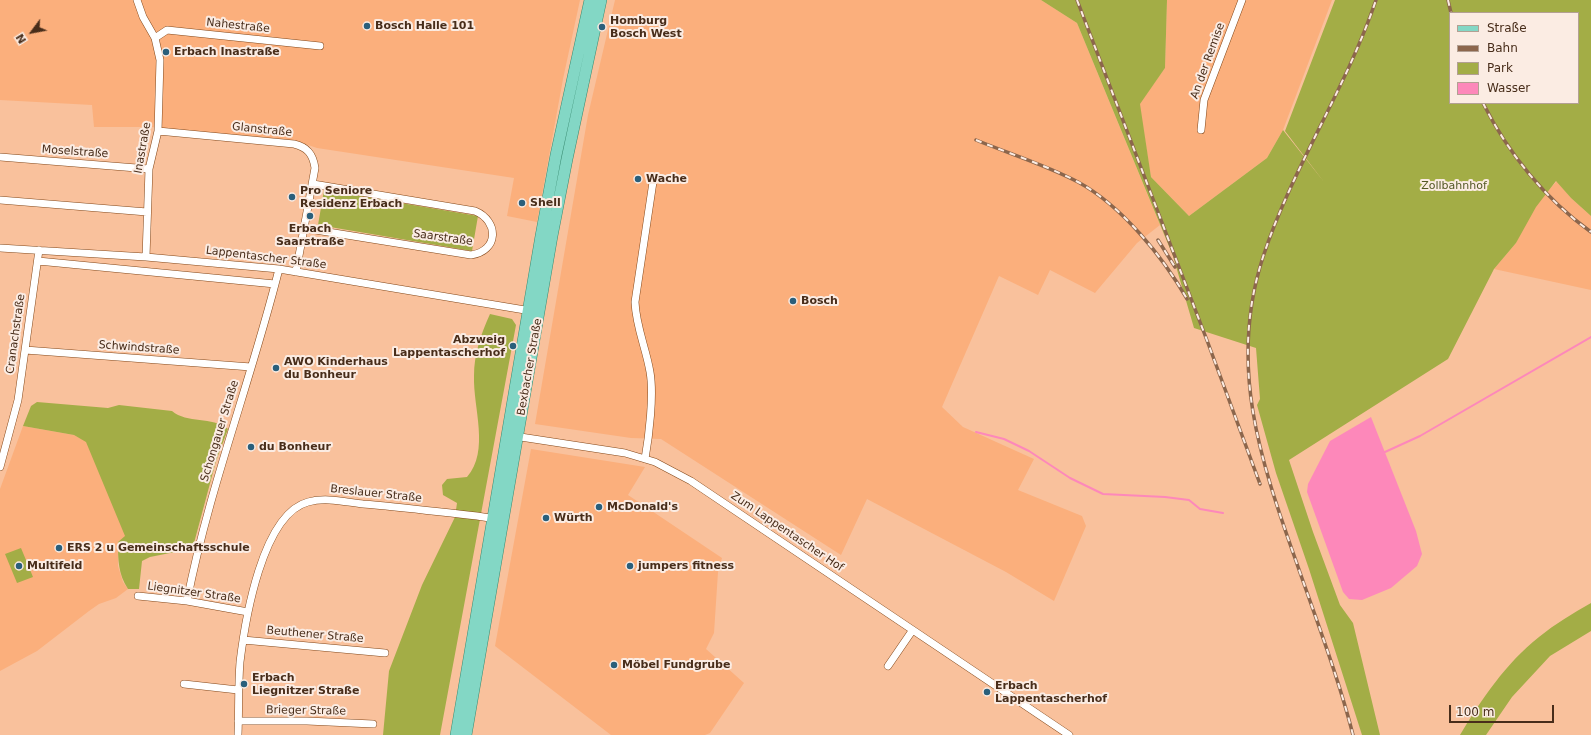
<!DOCTYPE html>
<meta charset="utf-8">
<style>
body{margin:0}
#map{position:relative;width:1591px;height:735px;overflow:hidden;background:#f9c19c;font-family:"DejaVu Sans",sans-serif}
canvas{display:block}
.legend{position:absolute;left:1449px;top:12px;width:130px;height:92px;box-sizing:border-box;background:#fbece3;border:1px solid #b3a093;margin:0;padding:5px 7px;list-style:none;font-size:12px;color:#482d1a}
.legend li{display:flex;align-items:center;gap:8px;height:20px}
.legend b{width:20px;border:1px solid #b3a093}
.north{position:absolute;left:12px;top:12px;width:40px;height:40px;-webkit-text-stroke:3px #fbece3;paint-order:stroke;rotate:238deg;font-size:11px;font-weight:700;line-height:16px;text-align:center;color:#482d1a}
.north::after{content:'';display:block;margin:auto;width:14px;height:18px;background:#482d1a;clip-path:polygon(50% 0,100% 100%,50% 72%,0 100%)}
.scale{position:absolute;left:1449px;top:705px;width:105px;height:18px;box-sizing:border-box;border:2px solid #482d1a;border-top:0;padding-left:5px;font-size:12px;line-height:14px;white-space:nowrap;color:#482d1a;-webkit-text-stroke:3px #fbece3;paint-order:stroke}
</style>
<div id="map">
<canvas width="1591" height="735"></canvas>
<ul class="legend">
<li><b style="height:5px;background:#83d7c5"></b>Straße</li>
<li><b style="height:5px;background:#8c664c"></b>Bahn</li>
<li><b style="height:11px;background:#a3ad46"></b>Park</li>
<li><b style="height:11px;background:#fd88ba"></b>Wasser</li>
</ul>
<div class="north">N</div>
<div class="scale">100 m</div>
</div>
<script>
const ctx = document.querySelector('canvas').getContext('2d');
ctx.lineJoin = 'round';
function fillPath(path, color) { ctx.fillStyle = color; ctx.fill(path, 'evenodd'); }
function trace(path, color, width, dash) { ctx.strokeStyle = color; ctx.lineWidth = width; ctx.lineCap = dash ? 'butt' : 'round'; ctx.setLineDash(dash || []); ctx.stroke(path); }
function drawText(font, color, halo, rows, align = 'center') {
  ctx.font = font + ' "DejaVu Sans",sans-serif'; ctx.lineWidth = 4; ctx.setLineDash([]); ctx.textBaseline = 'middle'; ctx.strokeStyle = halo; ctx.fillStyle = color; for (const [text, x, y, turn = 0] of rows) {
    ctx.save(); ctx.translate(x, y); ctx.rotate((+turn || 0) * Math.PI / 180); ctx.textAlign = isNaN(turn) ? turn : align; if (halo) ctx.strokeText(text, 0, 0); ctx.fillText(text, 0, 0); ctx.restore();
  }
}
fillPath(new Path2D(`
 M0,0H580L563,79L537,222L507,216L514,178L317,148L302,143L277,139L151,127H94L92,105L0,100Z
 M615,0H1041L1077,23L1160,225L1137,243L1095,293L1050,270L1038,295L999,276L942,407L963,427L1034,459L1018,490L1082,516L1086,526L1054,601L1006,572L867,499L841,555L661,439L631,438L535,424L588,115Z
 M1167,0H1332L1283,130L1267,158L1189,216L1151,177L1139,104L1165,68Z
 M1557,181L1571,198L1591,216V290L1494,269L1516,243L1532,208Z
 M23,426L74,435L86,441L181,513L118,542V566L123,582L128,589L116,598L99,604L89,611L37,651L0,671V489Z
 M531,449L645,467L628,495L722,558L718,572L714,633L706,649L744,683L710,733L705,735H611L495,646Z`), '#fbaf7c');
fillPath(new Path2D(`
 M1041,0H1167L1165,68L1140,104L1151,177L1189,216L1267,158L1283,130L1324,182L1285,131L1335,0H1591V216L1571,198L1556,181L1536,207L1516,243L1494,269L1448,359L1289,460L1313,532L1340,605L1353,623L1380,735H1362L1309,569L1276,473L1257,405L1260,399L1256,348L1194,328L1173,256L1077,23ZM1450,13H1578V103H1450Z
 M324,190L478,216L472,251L318,225Z
 M490,314L512,319L516,325L440,735H383L389,671L422,585L455,517L457,503L443,495L442,485L447,479L467,477C490,451 473,408 474,376C474,354 481,334 490,314Z
 M37,402L108,408L119,405L172,411C187,424 212,416 228,429L216,461L194,543L190,549L150,557L142,561L139,589H128C118,574 118,559 118,542L125,536L86,442L74,435L23,426L31,406Z
 M21,548L33,577L17,583L5,554Z
 M1591,603V631L1550,656L1512,697L1486,735H1460C1481,700 1506,663 1539,637C1555,624 1573,613 1591,603Z`), '#a3ad46');
fillPath(new Path2D(`
 M1371,417L1416,531L1422,554L1417,566L1391,588L1362,600L1349,599L1343,592L1307,492L1308,484L1330,441Z`), '#fd88ba');
trace(new Path2D(`
 M976,432L1004,439L1029,451L1070,478L1103,494L1165,497L1189,500L1200,509L1223,513
 M1385,452L1420,436L1591,337`), '#fd88ba', 2);
const minor = new Path2D(`
 M137,0L143,17L155,38L160,60L158,131L149,169L146,257
 M155,38L167,30L320,46
 M1201,130L1204,100L1242,0
 M158,131L294,144C307,147 313,154 315,168L296,272
 M0,157L149,169
 M0,200L147,212
 M303,228L471,255C499,251 499,221 475,211L313,184
 M0,248L146,257L279,269L531,311
 M38,261L275,284
 M25,350L251,367
 M514,436L625,453L655,462L691,481L1069,735
 M645,459C649,436 654,395 650,372C646,348 636,327 635,302L653,182
 M0,467L18,400L39,250
 M138,596L187,601L248,612
 M187,601C209,488 251,381 279,269
 M243,640L385,653
 M888,666L912,631
 M184,684L238,690
 M238,721H307L373,724
 M238,735C239,711 238,687 240,662C245,621 262,514 308,502C326,497 345,502 363,504C401,507 439,512 477,516L496,519`);
const primary = new Path2D(`
 M456,735L541,236L556,155L590,0
 M466,735L552,236L567,159L601,0`);
trace(minor, '#844718', 8);
trace(primary, '#388a70', 12);
trace(minor, '#fff', 7);
trace(primary, '#83d7c5', 11);
const rail = new Path2D(`
 M1077,0L1208,343L1260,484
 M1448,0L1451,13
 M1483,103C1508,153 1545,199 1591,232
 M976,140C1010,154 1046,165 1078,182C1122,206 1163,257 1187,299
 M1158,240L1175,267
 M1353,735C1338,676 1316,619 1296,561C1260,459 1228,365 1263,257C1292,168 1346,89 1376,0`);
trace(rail, '#8c664c', 3.5);
trace(rail, '#fbece3', 2, [6]);
for (const [x, y, r, color] of [
 [367,26,4,"#2a5f7b"],
 [602,27,4,"#2a5f7b"],
 [166,52,4,"#2a5f7b"],
 [638,179,4,"#2a5f7b"],
 [292,197,4,"#2a5f7b"],
 [522,203,4,"#2a5f7b"],
 [310,216,4,"#2a5f7b"],
 [793,301,4,"#2a5f7b"],
 [513,346,4,"#2a5f7b"],
 [276,368,4,"#2a5f7b"],
 [251,447,4,"#2a5f7b"],
 [599,507,4,"#2a5f7b"],
 [546,518,4,"#2a5f7b"],
 [59,548,4,"#2a5f7b"],
 [19,566,4,"#2a5f7b"],
 [630,566,4,"#2a5f7b"],
 [614,665,4,"#2a5f7b"],
 [244,684,4,"#2a5f7b"],
 [987,692,4,"#2a5f7b"]
]) { const dot = new Path2D(); dot.arc(x, y, r, 0, 2 * Math.PI); ctx.fillStyle = color; ctx.fill(dot); trace(dot, '#fbece3', 1.5); }
drawText('bold 11px', '#482d1a', '#fbece3', [
 ["Homburg",610,21],
 ["Bosch West",610,34],
 ["Bosch Halle 101",375,26],
 ["Erbach Inastraße",174,52],
 ["Wache",646,179],
 ["Pro Seniore",300,191],
 ["Residenz Erbach",300,204],
 ["Shell",530,203],
 ["Erbach",310,229,"center"],
 ["Saarstraße",310,242,"center"],
 ["Bosch",801,301],
 ["Abzweig",505,340,"right"],
 ["Lappentascherhof",505,353,"right"],
 ["AWO Kinderhaus",284,362],
 ["du Bonheur",284,375],
 ["du Bonheur",259,447],
 ["McDonald's",607,507],
 ["Würth",554,518],
 ["ERS 2 u Gemeinschaftsschule",67,548],
 ["Multifeld",27,566],
 ["jumpers fitness",638,566],
 ["Möbel Fundgrube",622,665],
 ["Erbach",252,678],
 ["Liegnitzer Straße",252,691],
 ["Erbach",995,686],
 ["Lappentascherhof",995,699]
], 'left');
drawText('11px', '#482d1a', '#fbece3', [
 ["Nahestraße",238,26,6],
 ["An der Remise",1208,61,-70],
 ["Glanstraße",262,130,6],
 ["Inastraße",143,148,-80],
 ["Moselstraße",75,152,4],
 ["Saarstraße",443,238,8],
 ["Lappentascher Straße",266,258,7],
 ["Cranachstraße",16,334,-82],
 ["Schwindstraße",139,348,4],
 ["Bexbacher Straße",530,367,-80],
 ["Schongauer Straße",220,431,-73],
 ["Breslauer Straße",376,494,6],
 ["Zum Lappentascher Hof",787,532,34],
 ["Liegnitzer Straße",194,593,8],
 ["Beuthener Straße",315,635,5],
 ["Brieger Straße",306,711,1]
]);
drawText('11px', '#535825', '#fbece3', [
 ["Zollbahnhof",1454,186]
]);
</script>
